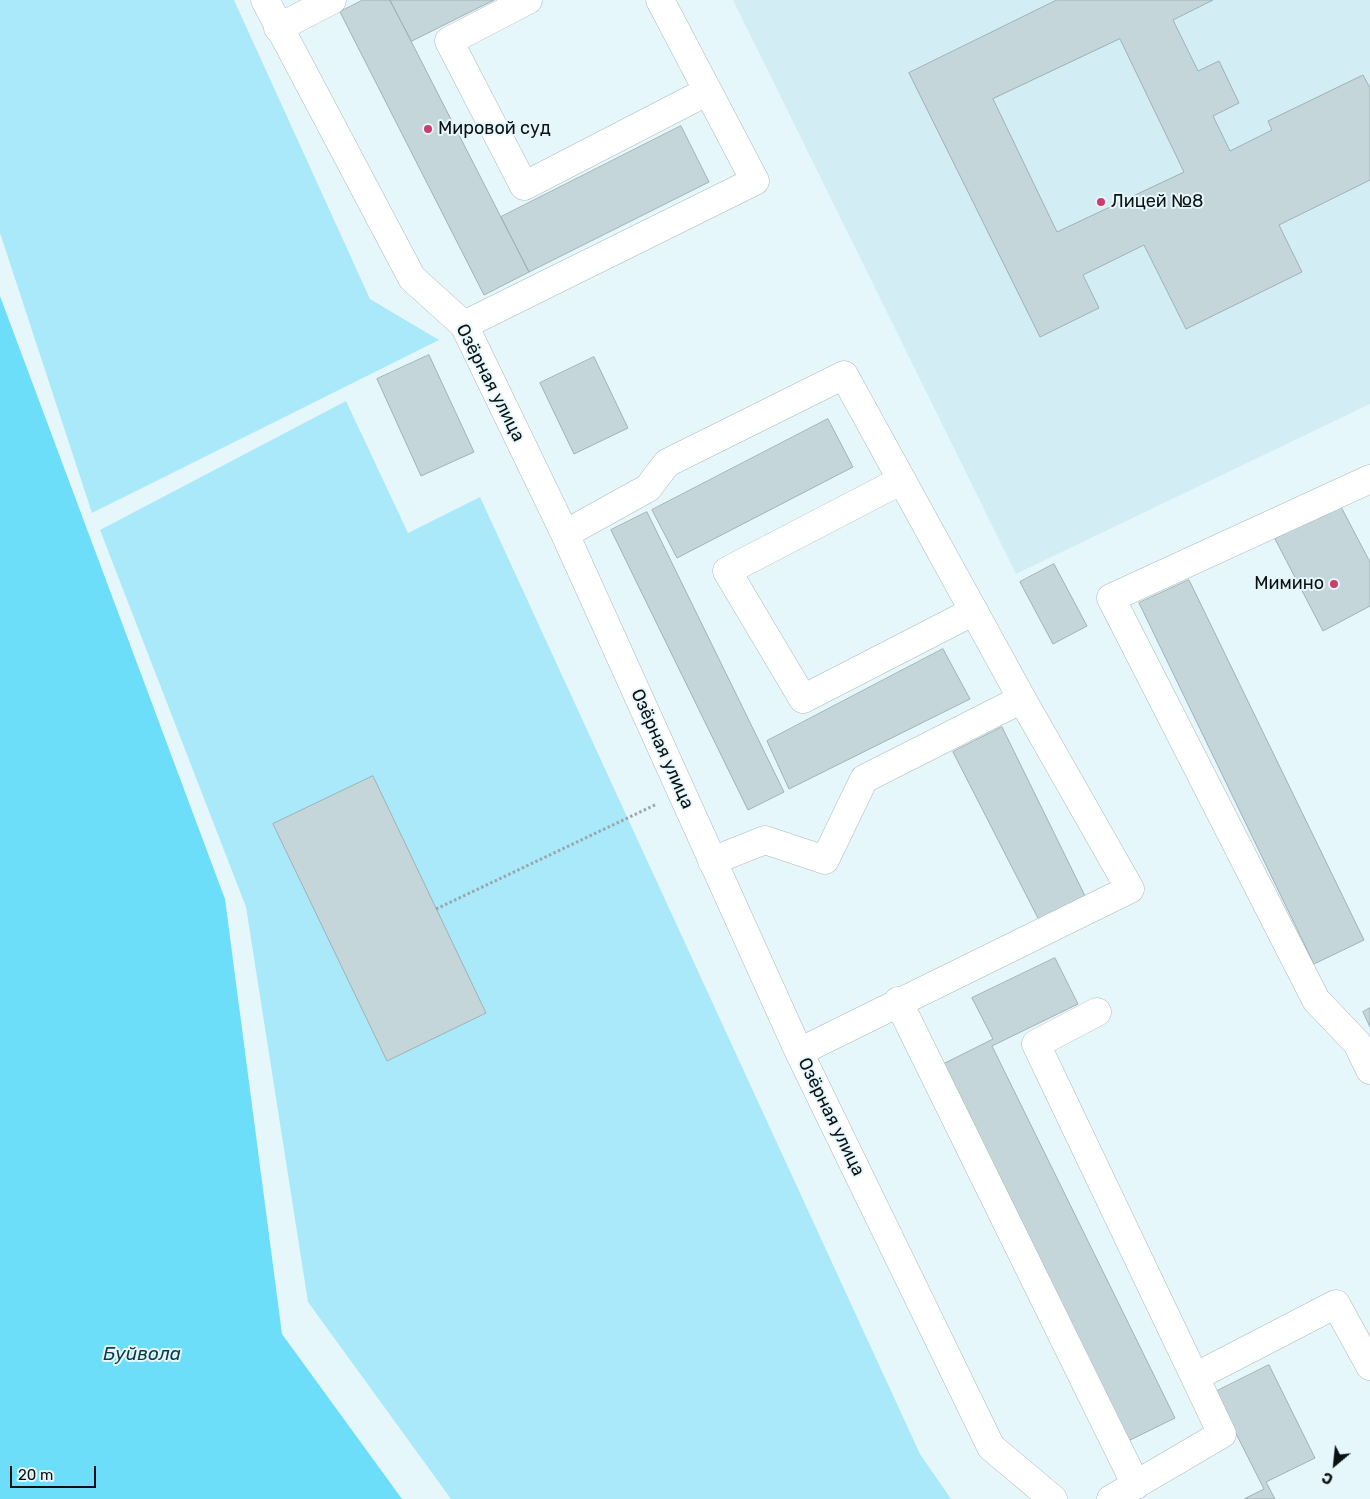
<!DOCTYPE html>
<meta charset="utf-8">
<style>
body{margin:0}
#map{position:relative;width:1370px;height:1499px;overflow:hidden;background:#e6f7fc;font-family:Rubik,sans-serif}
canvas{display:block}
.north{position:absolute;left:1310px;top:1439px;width:50px;height:50px;-webkit-text-stroke:4px #e6f7fc;paint-order:stroke;rotate:208deg;font-size:14px;font-weight:700;line-height:20px;text-align:center;color:#0c1213}
.north::after{content:'';display:block;margin:auto;width:18px;height:22px;background:#0c1213;clip-path:polygon(50% 0,100% 100%,50% 72%,0 100%)}
.scale{position:absolute;left:10px;top:1466px;width:86px;height:22px;box-sizing:border-box;border:2px solid #0c1213;border-top:0;padding-left:6px;font-size:15px;line-height:18px;white-space:nowrap;color:#0c1213;-webkit-text-stroke:4px #e6f7fc;paint-order:stroke}
</style>
<div id="map">
<canvas width="1370" height="1499"></canvas>
<div class="north">С</div>
<div class="scale">20 m</div>
</div>
<script>
const ctx = document.querySelector('canvas').getContext('2d');
ctx.lineJoin = 'round';
function fillPath(path, color) { ctx.fillStyle = color; ctx.fill(path, 'evenodd'); }
function trace(path, color, width, dash) { ctx.strokeStyle = color; ctx.lineWidth = width; ctx.lineCap = dash ? 'butt' : 'round'; ctx.setLineDash(dash || []); ctx.stroke(path); }
function drawText(font, color, halo, rows, align = 'center') {
  ctx.font = font + ' Rubik,sans-serif'; ctx.lineWidth = 4; ctx.setLineDash([]); ctx.textBaseline = 'middle'; ctx.strokeStyle = halo; ctx.fillStyle = color; for (const [text, x, y, turn = 0] of rows) {
    ctx.save(); ctx.translate(x, y); ctx.rotate((+turn || 0) * Math.PI / 180); ctx.textAlign = isNaN(turn) ? turn : align; if (halo) ctx.strokeText(text, 0, 0); ctx.fillText(text, 0, 0); ctx.restore();
  }
}
fillPath(new Path2D(`
 M733,0H1370V404L1016,574Z`), '#d3edf4');
fillPath(new Path2D(`
 M0,0H234L370,299L439,340L92,513L0,233Z
 M346,401L408,533L480,497L920,1454L951,1499H451L308,1302L246,907L100,530Z`), '#a9e9fa');
fillPath(new Path2D(`
 M0,296L225,899L282,1334L402,1499H0Z`), '#6cdefa');
const building = new Path2D(`
 M363,0H390L529,272L484,295L340,12Z
 M390,0H494L412,41Z
 M1057,0H1213L1173,20L1198,71L1219,61L1239,103L1213,116L1230,151L1272,130L1268,121L1363,75L1370,88V180L1279,225L1302,272L1186,329L1144,245L1083,275L1099,308L1040,337L909,73ZM1120,39L1184,172L1057,232L993,99Z
 M681,126L709,182L529,272L501,217Z
 M429,355L474,452L421,476L377,379Z
 M594,357L628,428L574,454L540,383Z
 M828,419L853,467L677,558L652,510Z
 M1340,505L1370,562V606L1323,631L1275,539Z
 M647,512L784,792L748,810L611,530Z
 M1054,564L1087,626L1053,644L1020,582Z
 M1189,580L1364,940L1314,964L1139,603Z
 M943,649L970,699L789,789L767,741Z
 M1002,727L1086,898L1040,922L953,752Z
 M373,776L486,1013L387,1061L273,824Z
 M1055,958L1078,1004L992,1046L1175,1418L1120,1445L935,1068L993,1039L972,998Z
 M1370,1008V1027L1363,1012Z
 M1269,1365L1315,1458L1266,1482L1275,1499H1244L1264,1489L1215,1392Z`);
fillPath(building, '#c5d6db');
trace(building, '#a1b1b5', 1);
const minor = new Path2D(`
 M265,0L412,278L464,325L565,534L799,1052L991,1447L1053,1499
 M528,0L449,41L524,186L708,91
 M278,28L332,0
 M464,325L755,181L660,0
 M1370,479L1111,598L1316,1000L1357,1043L1370,1070
 M902,480L727,571L803,699L974,611
 M565,534L648,488L667,463L844,375L1022,699L864,779L825,860L765,840L712,861
 M898,1001L1136,1485
 M1097,1012L1036,1044L1222,1434L1111,1499
 M799,1052L1130,889L1022,699
 M1195,1377L1336,1304L1370,1366`);
trace(minor, '#a9babe', 29);
trace(new Path2D(`
 M436,909L657,804`), '#99a6aa', 3, [2.5, 2.5]);
trace(minor, '#fff', 28);
for (const [x, y, r, color] of [
 [428,129,5,"#cb3e69"],
 [1101,202,5,"#cb3e69"],
 [1334,584,5,"#cb3e69"]
]) { const dot = new Path2D(); dot.arc(x, y, r, 0, 2 * Math.PI); ctx.fillStyle = color; ctx.fill(dot); trace(dot, '#e6f7fc', 2); }
drawText('18px', '#0c1213', '#e6f7fc', [
 ["Мировой суд",438,129],
 ["Лицей №8",1111,202],
 ["Мимино",1324,584,"right"]
], 'left');
drawText('18px', '#0c1213', '#e6f7fc', [
 ["Озёрная улица",490,383,63],
 ["Озёрная улица",662,749,66],
 ["Озёрная улица",831,1117,64]
]);
drawText('italic 19px', '#073d49', '#e6f7fc', [
 ["Буйвола",142,1355]
]);
</script>
